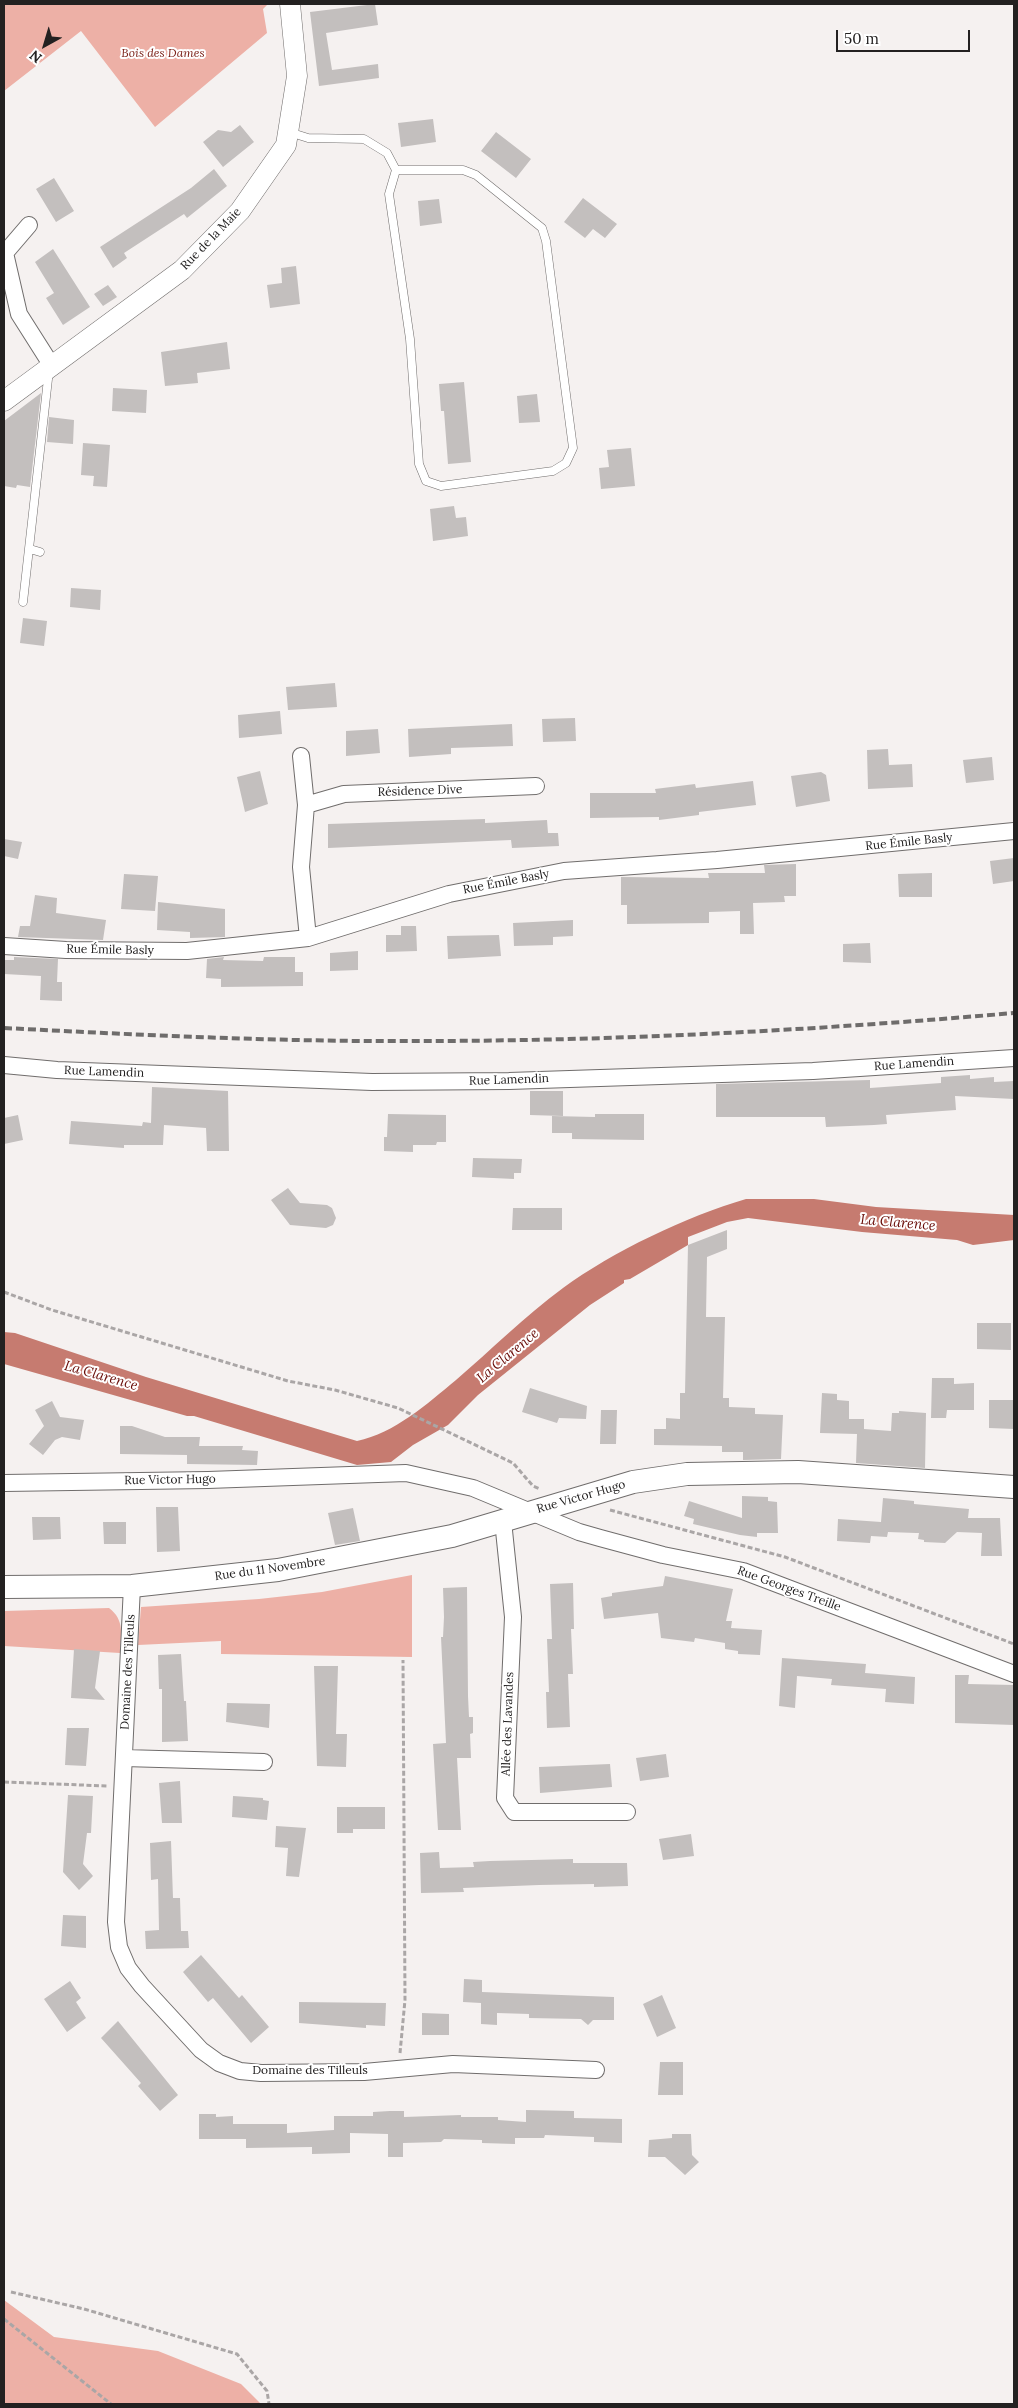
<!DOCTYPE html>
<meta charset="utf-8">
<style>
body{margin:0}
#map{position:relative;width:1018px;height:2408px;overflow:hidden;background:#f5f1f0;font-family:Lora,serif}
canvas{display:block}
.frame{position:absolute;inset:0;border:5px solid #232121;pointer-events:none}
.north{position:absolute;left:20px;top:20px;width:50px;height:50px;-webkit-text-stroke:4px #fff;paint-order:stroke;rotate:219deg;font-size:14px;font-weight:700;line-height:20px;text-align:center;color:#232121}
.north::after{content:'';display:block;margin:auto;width:18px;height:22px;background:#232121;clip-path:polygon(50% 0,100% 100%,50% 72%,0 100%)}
.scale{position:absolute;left:836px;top:30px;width:134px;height:22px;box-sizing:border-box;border:2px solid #232121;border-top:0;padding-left:6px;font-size:15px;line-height:18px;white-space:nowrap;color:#232121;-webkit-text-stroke:4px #fff;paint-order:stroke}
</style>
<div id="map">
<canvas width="1018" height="2408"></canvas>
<div class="frame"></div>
<div class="north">N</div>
<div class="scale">50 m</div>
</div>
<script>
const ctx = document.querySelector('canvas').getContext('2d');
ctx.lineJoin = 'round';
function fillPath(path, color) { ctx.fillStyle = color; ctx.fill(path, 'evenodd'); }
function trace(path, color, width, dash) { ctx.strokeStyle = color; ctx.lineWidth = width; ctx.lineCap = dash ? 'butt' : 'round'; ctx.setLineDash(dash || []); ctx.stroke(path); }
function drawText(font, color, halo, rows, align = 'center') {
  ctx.font = font + ' Lora,serif'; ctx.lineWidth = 4; ctx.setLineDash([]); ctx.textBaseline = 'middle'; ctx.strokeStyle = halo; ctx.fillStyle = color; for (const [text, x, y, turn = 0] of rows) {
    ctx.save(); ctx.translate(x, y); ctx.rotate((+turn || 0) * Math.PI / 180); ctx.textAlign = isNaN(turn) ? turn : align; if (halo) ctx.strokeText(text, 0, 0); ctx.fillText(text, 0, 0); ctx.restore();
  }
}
fillPath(new Path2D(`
 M4,4H268L263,9L267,33L155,127L81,31L4,91Z
 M412,1575V1657L221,1654V1641L138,1645L141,1607L259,1599L322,1592Z
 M109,1608C125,1620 121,1635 120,1653L4,1646V1611Z
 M4,2300L54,2337L158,2351L241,2384L261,2404H4Z`), '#edb0a6');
fillPath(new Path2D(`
 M746,1199H814L876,1207L1014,1215V1240L973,1245L957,1240L862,1232L748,1218L727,1222L688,1237V1245L630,1279L624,1280V1283L590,1305L478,1395L448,1425L413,1445L391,1462L357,1465L194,1416H187L4,1364V1332L15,1333L146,1377L357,1441C395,1433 427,1404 456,1380C491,1350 525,1316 563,1288C612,1252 687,1216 746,1199Z`), '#c67b70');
fillPath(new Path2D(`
 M375,4L378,25L326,33L332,70L378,64L379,78L319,86L310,12Z
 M433,119L436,142L401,147L398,123Z
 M240,125L254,142L223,167L203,142L218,130L231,132Z
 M496,132L531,159L516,178L481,151Z
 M214,169L227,186L187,218L184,214L124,253L127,258L113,268L100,247L191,188Z
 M54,178L74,211L56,222L36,189Z
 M583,198L617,224L605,238L593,229L585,238L564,222Z
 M439,199L442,223L420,226L418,201Z
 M53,249L90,307L63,325L46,298L54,293L35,262Z
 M296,266L300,304L270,308L267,285L282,283L281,268Z
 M108,285L117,297L103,306L94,294Z
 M227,342L230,369L197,373L198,383L165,386L161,352Z
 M464,382L471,462L448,464L444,411H441L439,384Z
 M113,388L147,390L146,413L112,411Z
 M41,393L30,487L17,485L16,488L4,486V421Z
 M537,394L540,422L519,423L517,396Z
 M49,417L74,420L73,444L47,442Z
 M83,443L110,445L107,487L93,486L94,476L81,475Z
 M631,448L635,486L601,489L599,468L609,467L607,450Z
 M454,506L456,518L466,517L468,536L433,541L430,509Z
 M71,588L101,590L100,610L70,607Z
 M23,618L47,621L44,646L20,643Z
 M335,683L337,707L288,710L286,687Z
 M280,711L282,734L239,738L238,715Z
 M575,718L576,741L543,742L542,719Z
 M512,724L513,746L451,748V754L409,757L408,729Z
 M378,729L380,753L346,756V731Z
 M888,749L889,765L912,764L913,787L868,789L867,750Z
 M992,757L994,780L966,783L963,760Z
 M260,771L268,804L245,812L237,777Z
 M821,772L826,775L830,801L796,807L791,776Z
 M753,781L756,805L699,812V815L659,820V817L590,818V793H656L655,789L695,784L696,788Z
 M485,819V823L547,820L548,833H558L559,846L512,848L511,840L328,848V824Z
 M4,839L22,842L18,859L4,856Z
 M1014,858V881L993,884L990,861Z
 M796,864V896H784L785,902L753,903L754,934H740V911L709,912V923L627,924V905H621V877L709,878L708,873H765L764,865Z
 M932,873V897H899L898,874Z
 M124,874L158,876L155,911L121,909Z
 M35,895L57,898L56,913L106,920L103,940L18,937L20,926H30Z
 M158,902L225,909V937L190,938V932L157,930Z
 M573,920V936L553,937V945L514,946L513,923Z
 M401,926H416L417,951L386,952V935H401Z
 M499,935L501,956L448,959L447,936Z
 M870,943L871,963L843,962V944Z
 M358,951V970L330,971V953Z
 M14,957L58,959L57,982H62V1001L40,1000L41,976L4,974V960H14Z
 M224,957L223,960L263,961L264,957H295V972H303V986L221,987V979L206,978L207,959Z
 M970,1075V1079L994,1077V1082L1014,1081V1099L955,1096L956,1110L886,1115L887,1124L874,1125L826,1127L825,1117H716V1084L870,1080V1088L941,1083V1077Z
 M152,1087L228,1091L229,1151H207L206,1128L164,1125L163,1145H124V1148L69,1144L71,1121L142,1126L143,1122L151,1123Z
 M530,1091H563V1116L530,1115Z
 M388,1114L446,1115V1142H437L436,1145H413V1152L384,1151V1137H387Z
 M595,1114H644V1140L572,1139V1133H552V1116L595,1117Z
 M18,1115L23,1140L4,1144V1118Z
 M473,1158L522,1159L521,1173H514V1179L472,1177Z
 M288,1188L300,1203L327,1205L332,1208L336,1218L333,1225L326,1228L290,1225L271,1200Z
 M513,1208H562V1230H512Z
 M727,1230V1249L707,1257L706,1317H725L723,1398H729V1407L755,1408V1414L783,1415L781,1459L743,1460V1452H722V1446L654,1445V1429H666V1418L680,1419V1393H685L688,1245Z
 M977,1323H1011V1350L977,1349Z
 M932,1378H954V1384L974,1383V1410H947L946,1418H931Z
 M530,1388L587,1406L586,1419L559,1418L557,1423L522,1412Z
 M822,1393L837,1394V1400L849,1401V1419H864V1429L891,1431L892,1413H899V1411L926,1413L925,1468L856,1463L857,1434L820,1433Z
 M989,1400H1014V1429L989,1428Z
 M52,1401L60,1417L84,1420L80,1440L62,1437L55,1440L43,1455L29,1444L44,1426L35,1410Z
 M601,1410H617L616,1444H600Z
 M120,1426H132L165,1437H200L199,1446H243L242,1450L258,1451L257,1465L187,1464V1455L120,1454Z
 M742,1496L768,1497V1501L777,1502L778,1533H757V1537L740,1535L693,1524L694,1519L684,1516L689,1501L742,1518Z
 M883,1498L914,1501V1504L969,1509L968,1518H1000L1002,1556H981L982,1533L957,1532L945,1543L924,1542V1540L918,1539L919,1533H916L888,1532L887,1537L871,1536L870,1543L837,1541L838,1519L881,1522Z
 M156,1507H178L180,1551L157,1552Z
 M353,1508L360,1541L335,1545L328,1513Z
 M32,1517H60L61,1539L33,1540Z
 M103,1522H126V1544H104Z
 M665,1576L733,1589L726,1621H732L731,1628L762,1630L760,1655L738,1654V1651L725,1649V1643L695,1638L694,1642L661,1638L658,1613L604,1619L601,1598L612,1596V1593L663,1586Z
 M573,1583L574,1629H571L573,1674H568L570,1727L547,1728L546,1692H549L547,1639H552L550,1584Z
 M467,1587L468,1696L469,1717H473V1733L470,1734L471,1758H457L461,1830H438L433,1744L446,1743L441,1637H443L444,1617L443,1588Z
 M74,1649L100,1651L95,1688L105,1700L71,1698Z
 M181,1654L184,1701H186L188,1741L162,1742V1689H159L158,1655Z
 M782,1658L866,1664L865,1673L915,1677L914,1704L885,1702L886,1689L831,1685L832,1679L797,1676L795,1708L779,1706Z
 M314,1666H338L336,1734H347L346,1767L317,1766Z
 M955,1675H969L968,1684L1014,1685V1725L955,1723Z
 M227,1703L270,1704L269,1728L226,1722Z
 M67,1728H89L86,1766L65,1765Z
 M666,1754L669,1777L640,1781L636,1758Z
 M610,1764L612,1787L540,1793L539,1767Z
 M180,1781L182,1823H162L159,1783Z
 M68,1795L93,1796L91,1833H87L83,1864L93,1876L79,1890L63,1872Z
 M233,1796L263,1798V1800L269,1801L267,1820L232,1817Z
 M337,1807H385V1829H353V1833H337Z
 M276,1826L306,1828L299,1877L286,1876L288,1848L275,1847Z
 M691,1834L694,1856L663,1860L659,1839Z
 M171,1841L173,1898H180L181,1931H188L189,1948L146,1949L145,1931L159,1930L158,1879L151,1880L150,1843Z
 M439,1852L440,1868L474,1867L473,1862L490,1861L573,1859V1863H627L628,1886L594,1887V1884L539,1885L463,1888L464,1892L421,1893L420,1853Z
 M63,1915L86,1916V1948L61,1946Z
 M201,1955L239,1998L242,1995L269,2027L251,2043L213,1998L208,2002L183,1972Z
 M464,1979L482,1980V1992L614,1997V2020H593L588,2025L581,2019L529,2018V2014L497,2013V2025L481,2024V2003L463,2002Z
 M70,1981L81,1998L76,2002L86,2018L67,2032L44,1999Z
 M662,1995L676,2028L657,2037L643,2004Z
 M299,2002L386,2003L385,2026L366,2025V2028L299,2023Z
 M422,2013L449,2014V2035H422Z
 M118,2021L178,2095L160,2111L138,2086L141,2083L101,2038Z
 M660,2062H683V2095H658Z
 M526,2110L574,2111V2118L622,2119V2143L594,2142V2137L545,2135L544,2138H515V2144L482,2143V2140L444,2139L441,2142L403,2143V2157H388V2134L350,2133V2153L312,2154V2147L246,2148V2139H199V2114H216V2117L233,2116V2124H287V2133L334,2130V2116H373V2112L390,2111H404V2117L461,2115V2117H498V2120L526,2122Z
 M672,2134H691L692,2155L699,2162L685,2175L665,2157H648L649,2140L672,2138Z`), '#c3bfbe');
const service = new Path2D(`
 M289,132L308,138L364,139L387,153L396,170L389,194L410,339L419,464L426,481L441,486L553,471L566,463L573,448L546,241L542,228L476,175L463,170H396
 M30,549L40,552
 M23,602L49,370`);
const minor = new Path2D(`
 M29,225L5,253L19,314L52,366
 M301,756L306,805L301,867L308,938
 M306,805L344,794L536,786
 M4,946L66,950L187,951L308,938L449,894L564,871L717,860L1014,831
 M4,1065L57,1070L372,1082L509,1081L813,1071L1014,1058
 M4,1483L208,1480L406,1473L473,1488L579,1532L600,1538L663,1555L743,1571L1014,1674
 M503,1521L513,1617L505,1798L514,1812H627
 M132,1586L116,1922L119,1947L128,1968L142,1986L201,2050L219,2063L240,2071L261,2073L364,2072L453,2064L596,2070
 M124,1758L264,1762`);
const tertiary = new Path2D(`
 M4,401L182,270L240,211L286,145L297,76L290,4`);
const secondary = new Path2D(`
 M4,1587L132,1586L278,1570L452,1536L633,1482L687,1474L798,1472L1014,1487`);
trace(service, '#706d6c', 9);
trace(minor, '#706d6c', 18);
trace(tertiary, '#706d6c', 21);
trace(secondary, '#706d6c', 24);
trace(new Path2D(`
 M4,1292L52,1310L288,1381L335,1390L398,1408L513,1463L533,1486L540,1489
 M610,1510L785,1557L1014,1644
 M4,1782L107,1786
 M400,2053L405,2000L403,1660
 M11,2292L84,2309L237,2354L267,2391L269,2404
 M4,2319L111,2404`), '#aaa6a6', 3, [5, 2.5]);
trace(service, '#fff', 8);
trace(minor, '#fff', 16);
trace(tertiary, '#fff', 20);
trace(secondary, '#fff', 22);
trace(new Path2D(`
 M4,1028C142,1035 281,1042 420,1041C619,1041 817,1030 1014,1013`), '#6e6c6b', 4, [8, 4]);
drawText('italic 12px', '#7c2219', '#fff', [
 ["Bois des Dames",163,54]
]);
drawText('12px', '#232121', '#fff', [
 ["Rue de la Maie",211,239,-46],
 ["Résidence Dive",420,791,-2],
 ["Rue Émile Basly",909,842,-6],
 ["Rue Émile Basly",506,882,-11],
 ["Rue Émile Basly",110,950,1],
 ["Rue Lamendin",914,1064,-4],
 ["Rue Lamendin",104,1072,2],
 ["Rue Lamendin",509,1080,-2],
 ["Rue Victor Hugo",170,1480,-1],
 ["Rue Victor Hugo",581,1497,-16],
 ["Rue du 11 Novembre",270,1569,-8],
 ["Rue Georges Treille",789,1589,20],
 ["Domaine des Tilleuls",128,1672,-87],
 ["Allée des Lavandes",508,1724,-88],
 ["Domaine des Tilleuls",310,2071]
]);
drawText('italic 14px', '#680b06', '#fff', [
 ["La Clarence",898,1223,5],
 ["La Clarence",508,1356,-40],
 ["La Clarence",101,1376,16]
]);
</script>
